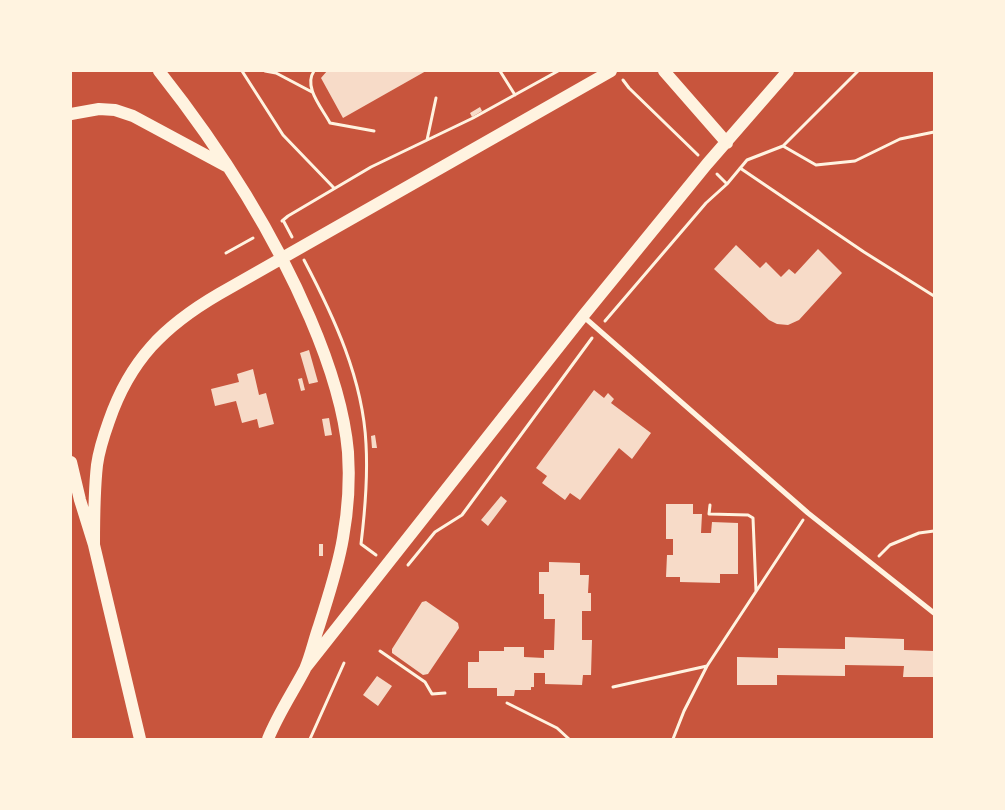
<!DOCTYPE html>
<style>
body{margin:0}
#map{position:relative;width:1005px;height:810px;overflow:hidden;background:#c8553d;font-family:"Nunito Sans",sans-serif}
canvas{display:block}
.frame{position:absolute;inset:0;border:72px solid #fff3e0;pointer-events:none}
</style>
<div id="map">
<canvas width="1005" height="810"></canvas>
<div class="frame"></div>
</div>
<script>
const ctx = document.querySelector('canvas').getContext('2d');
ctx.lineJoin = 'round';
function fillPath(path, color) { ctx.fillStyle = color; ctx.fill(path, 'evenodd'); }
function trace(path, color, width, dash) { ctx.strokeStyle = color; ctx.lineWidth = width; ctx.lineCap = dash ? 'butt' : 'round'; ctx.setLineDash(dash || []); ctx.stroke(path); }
fillPath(new Path2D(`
 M327,71H426L343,118L321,78Z
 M480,107L482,111L472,117L470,113Z
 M736,245L760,268L766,262L781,277L789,269L795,274L818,249L842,273L799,320L788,325L777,324L769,320L714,269Z
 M309,350L318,382L309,384L300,353Z
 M253,369L259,395L266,393L274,424L259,428L257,419L242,423L236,401L215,406L211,389L239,382L237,374Z
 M302,378L305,390L301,391L298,379Z
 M594,390L604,398L608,393L614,399L611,403L651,433L632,459L619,448L580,500L570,493L565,500L542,483L547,476L536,468Z
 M329,418L332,435L325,436L322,419Z
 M375,435L377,448H372L371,436Z
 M501,496L507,501L488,526L481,520Z
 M666,504H693V514H702L701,533H711L712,522L738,523V574H720V583L680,582V577H666L667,555H673V539H666Z
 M319,544H323V556H319Z
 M549,562L580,563V575H589L588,593H591V611H582V640H592L591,675H583L582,685L545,684V673H534V687H531V690H515L514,696H497V688H468V662H479V651H504V647H524V657L544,658V650H554L555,619H544V594H539V572H549Z
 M426,601L458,623L459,628L428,674L423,675L392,653V649L422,602Z
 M845,637L904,639V650L934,651V677H903L904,666L845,665V676L777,675V685H737V657L778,658V648L845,649Z
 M377,676L392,686L378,706L363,695Z`), '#f7dbc8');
trace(new Path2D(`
 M242,71L283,135L334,188
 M265,71L276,73L312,92
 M314,71C303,87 322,108 330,123L374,131
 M500,71L515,95
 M623,80L629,88L698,155
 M427,140L436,98
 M783,146L816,165L855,161L900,139L934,132
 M740,168L864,252L934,296
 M717,174L727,184
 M283,220L292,237
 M282,221L288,216L371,167L473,118L558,71
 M226,253L253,238
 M304,260C334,317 363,379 366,444C368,478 365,511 361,544L376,555
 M605,321L706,203L727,184L747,160L783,146L858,71
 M710,505L709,514L748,515L753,518L756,591
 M879,556L890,545L919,533L934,531
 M408,565L435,532L462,515L592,338
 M380,651L425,682L432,694L445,693
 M613,687L707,666
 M507,703L557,728L569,739
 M310,739L344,663
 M673,739L684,711L707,666L803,520`), '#fff3e0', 3);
trace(new Path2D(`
 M584,317L808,513L934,613`), '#fff3e0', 5);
trace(new Path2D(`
 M159,71C219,147 272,229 310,318C328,360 344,406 348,452C350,481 348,510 343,538C338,568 328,597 319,626C314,640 311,655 305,669C293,692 278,714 268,739
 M664,71L727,143
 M71,114L99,109L115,110L133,116L226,166
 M71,462L80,500L94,545L140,739
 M94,545C94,518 94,492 97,465C99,450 104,435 109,421C130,360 164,326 219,294L611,71
 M306,667L583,316L707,164L788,71`), '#fff3e0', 12);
</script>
